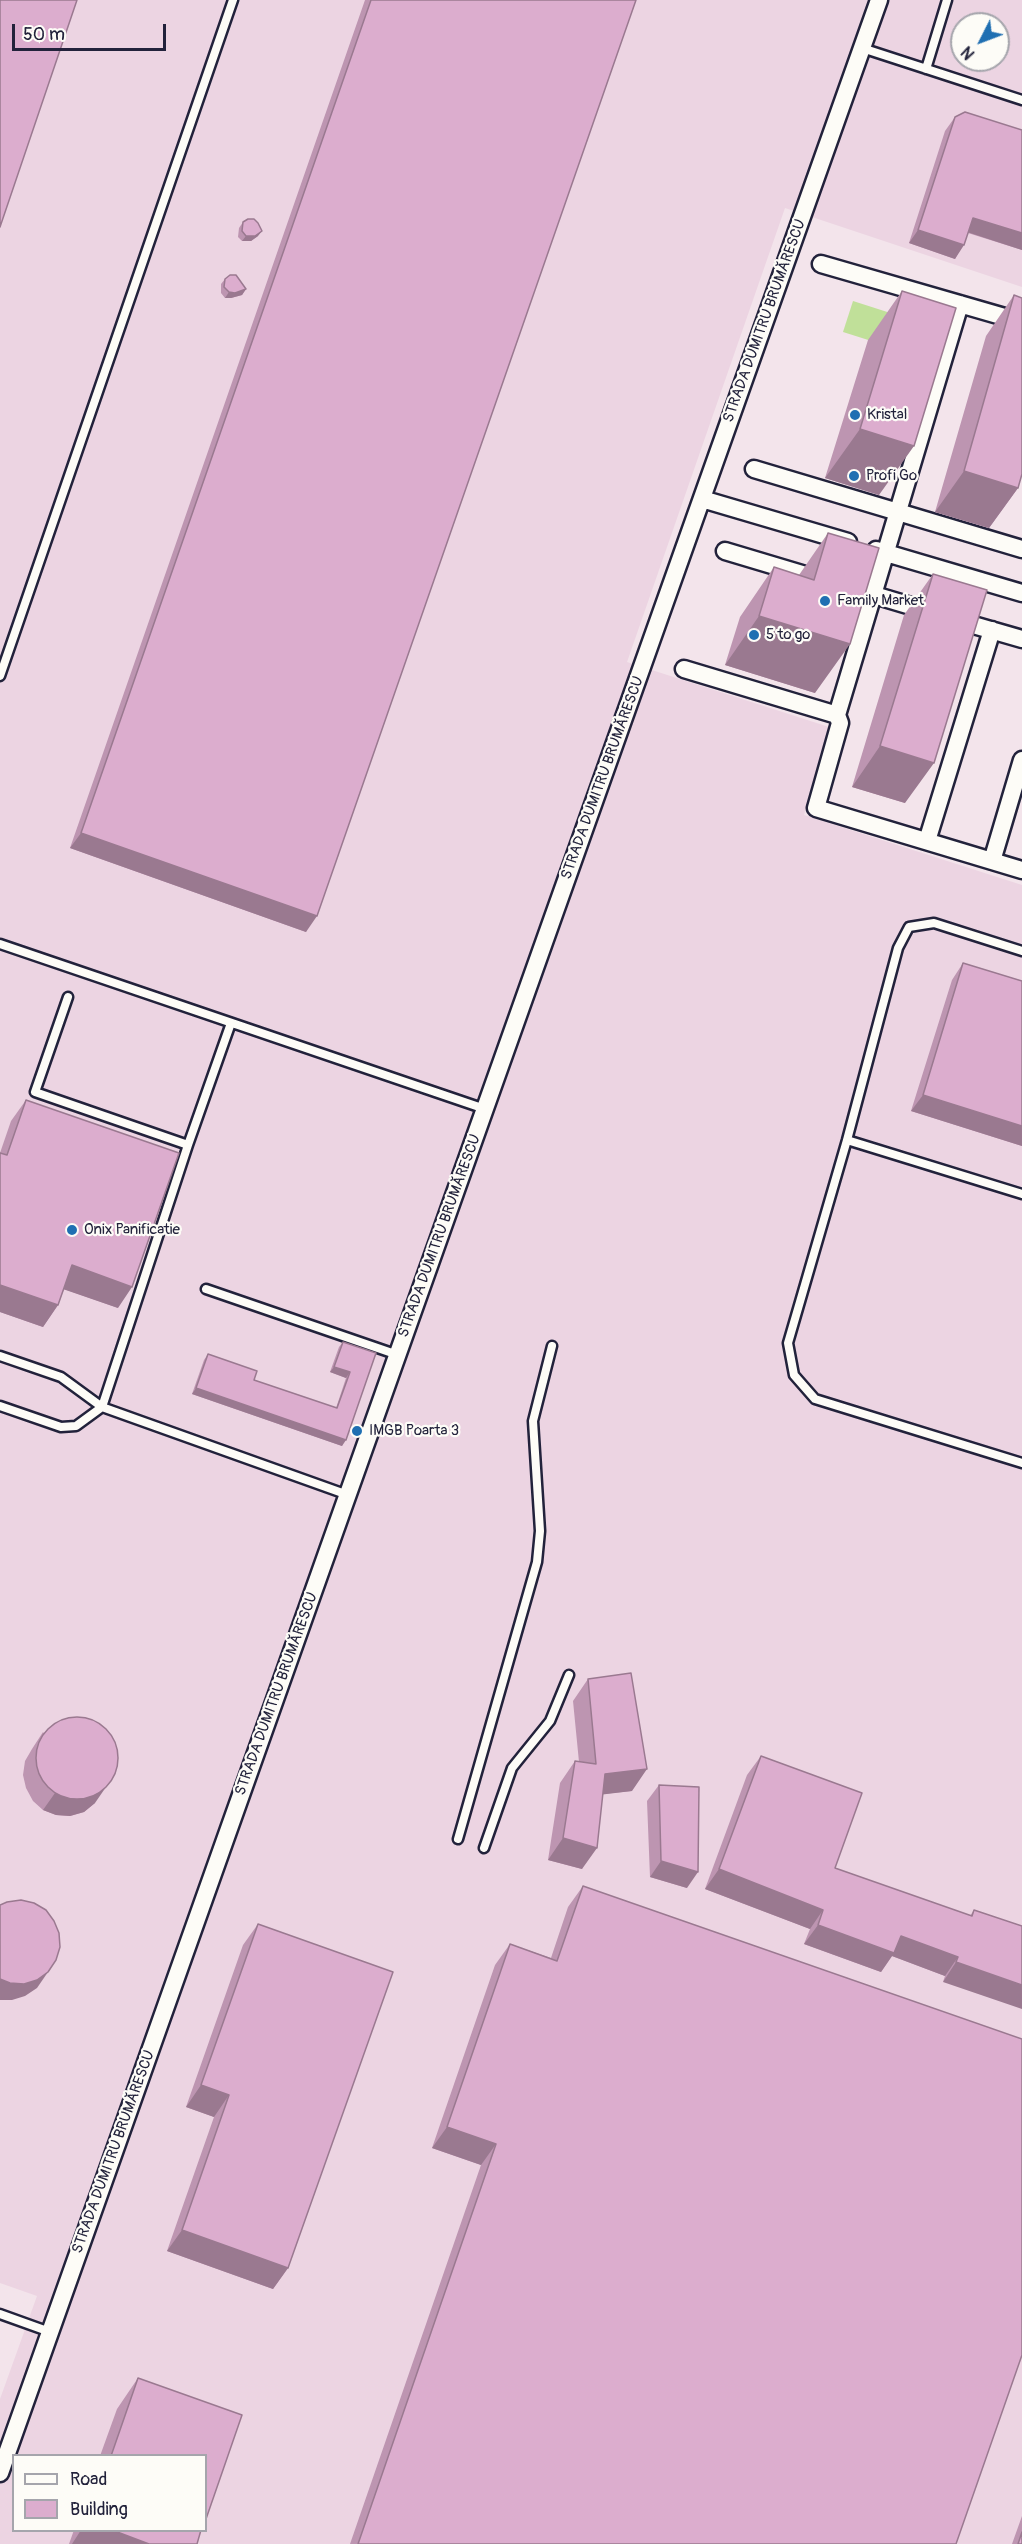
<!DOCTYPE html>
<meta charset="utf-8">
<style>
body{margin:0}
#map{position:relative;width:1022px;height:2544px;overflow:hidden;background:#f3e4eb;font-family:Pangolin,sans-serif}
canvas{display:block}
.legend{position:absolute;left:12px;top:2454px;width:195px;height:78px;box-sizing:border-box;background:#fdfcf7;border:2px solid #a5a5ac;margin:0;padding:8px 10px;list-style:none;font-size:18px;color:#22223b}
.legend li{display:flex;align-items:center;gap:12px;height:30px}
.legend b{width:30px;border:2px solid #a5a5ac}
.north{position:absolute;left:950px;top:12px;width:60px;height:60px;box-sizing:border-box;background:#fdfcf7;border:2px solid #a5a5ac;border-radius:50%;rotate:228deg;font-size:16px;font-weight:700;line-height:24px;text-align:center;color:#22223b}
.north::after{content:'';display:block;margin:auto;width:21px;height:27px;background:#1f6fb2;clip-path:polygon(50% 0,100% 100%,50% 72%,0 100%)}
.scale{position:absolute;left:12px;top:24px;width:154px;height:27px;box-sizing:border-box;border:3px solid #22223b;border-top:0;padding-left:8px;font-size:18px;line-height:21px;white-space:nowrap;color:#22223b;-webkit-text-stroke:4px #fdfcf7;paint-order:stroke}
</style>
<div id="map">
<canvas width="1022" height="2544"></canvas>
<ul class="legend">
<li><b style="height:8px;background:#fdfcf7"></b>Road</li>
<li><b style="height:16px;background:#dcadce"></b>Building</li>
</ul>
<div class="north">N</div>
<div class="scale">50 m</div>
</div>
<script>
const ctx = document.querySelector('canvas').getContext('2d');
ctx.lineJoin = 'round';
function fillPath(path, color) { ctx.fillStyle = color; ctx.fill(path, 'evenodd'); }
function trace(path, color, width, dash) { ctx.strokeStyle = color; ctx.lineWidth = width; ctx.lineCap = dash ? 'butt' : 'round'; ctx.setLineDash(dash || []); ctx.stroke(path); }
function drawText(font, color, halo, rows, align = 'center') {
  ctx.font = font + ' Pangolin,sans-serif'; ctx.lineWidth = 4.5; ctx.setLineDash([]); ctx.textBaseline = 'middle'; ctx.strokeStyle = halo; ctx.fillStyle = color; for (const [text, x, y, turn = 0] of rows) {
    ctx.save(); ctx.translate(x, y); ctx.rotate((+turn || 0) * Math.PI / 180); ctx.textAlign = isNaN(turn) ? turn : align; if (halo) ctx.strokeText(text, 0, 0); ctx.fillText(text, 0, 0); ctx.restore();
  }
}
fillPath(new Path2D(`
 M0,0H1022V287L785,208L627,662L829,727L804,815L1022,885V2544H0V2399L37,2296L0,2283ZM962,24H998V60H962ZM14,2456H206V2530H14Z`), '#ecd4e2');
fillPath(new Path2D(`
 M853,301L931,326L922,357L843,332Z`), '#c0e099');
const lane = new Path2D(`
 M862,48L1022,100
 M926,69L947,0
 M0,676L233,0
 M0,944L485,1109
 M1022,951L934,923L909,927L898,948L847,1140L788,1343L794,1375L815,1399L1022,1463
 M68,997L35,1092L188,1145
 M847,1140L1022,1194
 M206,1289L398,1355
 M0,1356L61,1377L102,1407L348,1495
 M0,1406L61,1427L76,1426L102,1407L188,1145L231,1023
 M458,1839L537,1562L540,1531L533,1421L552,1346
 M484,1848L512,1768L550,1721L569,1675
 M0,2314L50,2332`);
const street = new Path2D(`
 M821,264L1022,322
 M754,469L1022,549
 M702,499L848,542
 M876,550L1022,593
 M725,551L822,580
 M864,592L931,612
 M956,620L1022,639
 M684,669L837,715
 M837,715L960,304
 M837,715L840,723L816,808L1022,870
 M927,841L992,630
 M992,861L1022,760
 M0,2473L879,0`);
trace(lane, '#22223b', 13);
trace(street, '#22223b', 21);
trace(lane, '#fdfcf7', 8);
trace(street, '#fdfcf7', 16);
fillPath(new Path2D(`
 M365,0H636L306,932L70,848Z
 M955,117L1022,130V250L968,233L955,259L909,243L945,131Z
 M243,222L258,236L251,241H242L238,237L239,228Z
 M225,279L246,289L242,295L231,298H225L221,293V284Z
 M902,291L879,495L825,478L868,340Z
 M1014,295L1018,488L989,528L935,512L986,336Z
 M828,533L815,693L725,665L740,617L774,567L799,575Z
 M933,574L905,803L852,787L904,615Z
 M963,963L1022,981V1146L911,1111L952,980Z
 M26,1100L118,1308L64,1289L58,1305L43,1327L0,1312V1153L11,1121Z
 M343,1342L376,1353L342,1446L192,1394L204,1360L208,1354L254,1380L336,1408L346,1378L330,1372L339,1347Z
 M588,1679L632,1791L603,1794L582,1869L548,1860L560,1783L575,1761L579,1762L573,1701Z
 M43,1732L95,1803L84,1812L70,1816L56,1815L43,1810L33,1801L26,1788L23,1775L25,1761L32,1749Z
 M761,1756L835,1868L970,1916L974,1910L1022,1926L943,1982L945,1976L892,1956L881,1972L804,1944L810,1929L705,1889L747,1775Z
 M659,1785L687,1888L650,1877L647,1801Z
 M583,1886L956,2544H350L481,2165L432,2148L495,1965L510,1944L551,1958L568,1907Z
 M258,1924L288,2268L273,2289L167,2251L214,2117L186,2107L243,1945Z
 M138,2378L206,2456H100L117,2409Z
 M1022,2516V2544H1012Z
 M74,2530H201L197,2544H69Z`), '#bd95b1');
fillPath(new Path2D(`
 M973,218L1022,233V250L964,231Z
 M918,230L964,245L955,259L909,243Z
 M262,231L258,236L251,241H242L246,236Z
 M246,289L242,295L231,298H225L229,292Z
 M860,429L914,446L879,495L825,478Z
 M964,471L1018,488L989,528L935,512Z
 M759,616L850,644L815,693L725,665Z
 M880,746L934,763L905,803L852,787Z
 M81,833L317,916L306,932L70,848Z
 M923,1095L1022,1126V1146L911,1111Z
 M72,1265L132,1287L118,1308L57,1287Z
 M0,1285L58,1305L43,1327L0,1312Z
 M334,1367L350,1372L346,1378L330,1372Z
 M196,1388L346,1440L342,1446L192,1394Z
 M647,1769L632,1791L590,1796L605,1774Z
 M106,1787L95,1803L84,1812L70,1816L56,1815L43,1810L55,1793Z
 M563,1838L597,1848L582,1869L548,1860Z
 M661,1861L698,1872L687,1888L650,1877Z
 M719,1869L823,1910L810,1929L705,1889Z
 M818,1925L901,1936L958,1957L945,1976L892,1956L881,1972L804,1944Z
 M956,1962L1022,1985V2009L943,1982Z
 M48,1972L37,1988L25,1996L12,2000H0V1979Z
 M201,2085L229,2095L214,2117L186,2107Z
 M447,2127L496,2144L481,2165L432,2148Z
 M182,2230L288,2268L273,2289L167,2251Z
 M81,2530H112L149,2544H72Z`), '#9a7990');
const building = new Path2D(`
 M0,0H77L0,227Z
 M371,0H636L317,916L81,833Z
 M965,112L1022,130V233L973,218L964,245L918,230L955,117Z
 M248,219H254L258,223L262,231L255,236H246L242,231L243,222Z
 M230,275H236L246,289L235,293L229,292L224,287L225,279Z
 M902,291L956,308L914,446L860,429Z
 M1014,295L1022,298V474L1018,488L964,471Z
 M828,533L879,548L850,644L759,616L774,567L814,580Z
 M933,574L987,590L934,763L880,746Z
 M963,963L1022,981V1126L923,1095Z
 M26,1100L179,1153L132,1287L72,1265L58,1305L0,1285V1153L7,1155Z
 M343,1342L376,1353L346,1440L196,1388L208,1354L257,1371L254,1380L337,1408L350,1372L334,1367Z
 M631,1673L647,1769L605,1774L597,1848L563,1838L575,1761L596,1764L588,1679Z
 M36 1758a41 41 0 1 1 82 0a41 41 0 1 1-82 0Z
 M761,1756L862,1793L835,1868L972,1916L974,1910L1022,1926V1985L956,1962L958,1957L901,1936L894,1953L818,1925L823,1910L719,1869Z
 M659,1785L699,1787L698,1872L661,1861Z
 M583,1886L1022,2039V2355L956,2544H358L496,2144L447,2127L510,1944L557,1961Z
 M21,1900L34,1903L46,1910L54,1921L59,1933L60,1947L56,1960L48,1972L37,1980L24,1984L10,1983L0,1979V1905L7,1902Z
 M258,1924L393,1972L288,2268L182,2230L229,2095L201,2085Z
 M138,2378L242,2415L206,2519V2456H111Z
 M112,2530H201L197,2544H149Z
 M1022,2532V2544H1018Z`);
fillPath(building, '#dcadce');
trace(building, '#9a7990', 1.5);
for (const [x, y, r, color] of [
 [855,415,6,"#1f6fb2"],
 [854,476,6,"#1f6fb2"],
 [825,601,6,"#1f6fb2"],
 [754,635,6,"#1f6fb2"],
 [72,1230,6,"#1f6fb2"],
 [357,1431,6,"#1f6fb2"]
]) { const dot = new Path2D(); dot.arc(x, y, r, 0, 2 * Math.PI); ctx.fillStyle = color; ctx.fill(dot); trace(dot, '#fdfcf7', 2); }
drawText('15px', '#22223b', '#fdfcf7', [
 ["STRADA DUMITRU BRUMĂRESCU",765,321,-70],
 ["STRADA DUMITRU BRUMĂRESCU",603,778,-70],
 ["STRADA DUMITRU BRUMĂRESCU",440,1236,-70],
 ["STRADA DUMITRU BRUMĂRESCU",277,1694,-70],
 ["STRADA DUMITRU BRUMĂRESCU",114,2152,-70]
]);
drawText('15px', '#22223b', '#fdfcf7', [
 ["Kristal",867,415],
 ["Profi Go",866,476],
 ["Family Market",837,601],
 ["5 to go",766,635],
 ["Onix Panificatie",84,1230],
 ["IMGB Poarta 3",369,1431]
], 'left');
</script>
